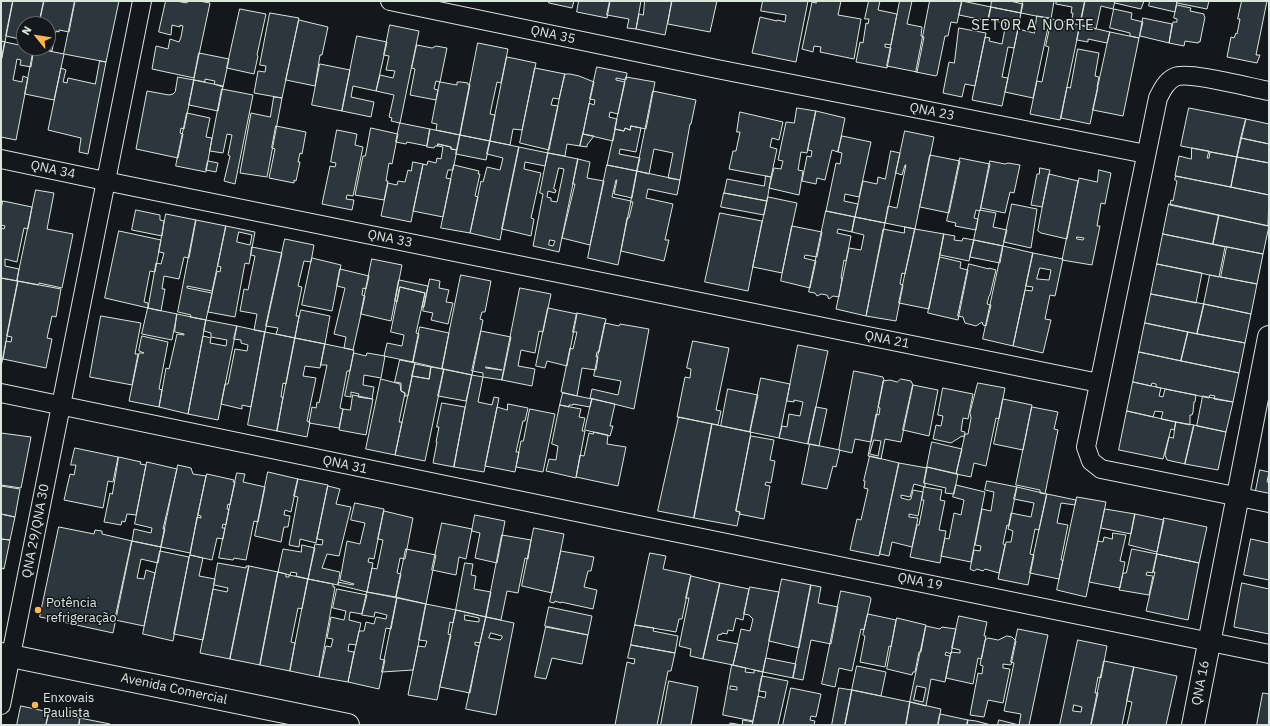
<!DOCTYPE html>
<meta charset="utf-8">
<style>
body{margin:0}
#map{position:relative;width:1270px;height:726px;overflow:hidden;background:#14181c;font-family:"IBM Plex Sans",sans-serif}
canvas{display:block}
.frame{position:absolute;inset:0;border:2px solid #d8e6dc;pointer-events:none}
.north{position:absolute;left:16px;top:16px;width:40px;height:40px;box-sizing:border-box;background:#14181c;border:1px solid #626a69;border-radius:50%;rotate:300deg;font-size:11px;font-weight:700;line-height:16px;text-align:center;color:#d8e6dc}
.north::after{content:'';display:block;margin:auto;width:14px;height:18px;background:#ffb74d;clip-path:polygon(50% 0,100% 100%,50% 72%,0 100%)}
</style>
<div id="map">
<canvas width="1270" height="726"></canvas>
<div class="frame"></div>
<div class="north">N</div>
</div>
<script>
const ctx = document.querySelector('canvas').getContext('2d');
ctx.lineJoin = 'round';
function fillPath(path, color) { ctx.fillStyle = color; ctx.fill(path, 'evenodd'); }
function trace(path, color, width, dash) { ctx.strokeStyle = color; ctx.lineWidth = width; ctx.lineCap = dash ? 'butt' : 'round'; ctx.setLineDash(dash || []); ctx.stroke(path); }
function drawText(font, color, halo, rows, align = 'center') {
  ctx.font = font + ' "IBM Plex Sans",sans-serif'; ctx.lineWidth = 3; ctx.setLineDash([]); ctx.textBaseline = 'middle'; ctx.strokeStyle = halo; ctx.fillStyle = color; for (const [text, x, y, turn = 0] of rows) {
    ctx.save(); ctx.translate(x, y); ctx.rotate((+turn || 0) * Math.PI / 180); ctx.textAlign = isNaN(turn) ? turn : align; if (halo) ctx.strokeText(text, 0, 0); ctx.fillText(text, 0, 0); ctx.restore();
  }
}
const building = new Path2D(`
 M1,1H13L5,42L1,41Z
 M13,1H44L39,24H24V40L6,36Z
 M44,1H75L69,32L59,30V32L56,31L52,51L34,48H48V24H39Z
 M75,1H119L106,62L64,54Z
 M166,1H176L187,3L188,1H199L210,3L194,78L152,69L156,46L168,49L170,39L179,42L181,37L183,26L180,25V27L172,25L171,35L159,32Z
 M549,1H574L572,8L549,3Z
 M579,1H610L607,18L577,12Z
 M610,1H641L636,29L627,28L629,19L607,15Z
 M645,1H672L665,35L636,29L639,14L643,15Z
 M672,1H717L710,32L668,24Z
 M763,1H808L796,62L752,53L760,17L777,21V20L782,21L785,22L786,15L761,11Z
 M816,1H841L838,15L861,19L854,59L820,52L821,47L814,46L813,52L802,49L812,2L816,3Z
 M869,1H880L878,10L897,14L891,45L885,44V47L891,48L887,68L856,62L860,42L863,43L866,23L868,24L869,19H865Z
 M900,1H912L907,24L922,27L921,36L924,37L917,72L887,66Z
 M930,1H962L957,23L951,22L948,36H945L937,75L936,76L916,72Z
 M962,1L991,7L988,21L959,15Z
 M992,1H1010L1023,4L1021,13L991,7Z
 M1023,1H1054L1051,19L1021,13Z
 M1057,1H1085L1081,21L1072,19L1073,13H1071L1072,7L1056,4Z
 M1085,1H1115L1113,9L1101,6L1096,29L1080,25Z
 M1115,1H1144L1141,9L1115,3Z
 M1150,1H1177L1175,12L1149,6Z
 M1177,1H1209L1207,9L1177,3Z
 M1242,1H1267L1256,55H1260L1257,63L1227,57L1231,37L1234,38L1236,33L1237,34L1240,19H1238Z
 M1177,5L1191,8L1190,11L1204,14V16L1205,17L1200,42H1198V43L1185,41L1184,46L1169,43L1173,22H1177V19L1174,18Z
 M991,7L1021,13L1014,48L1008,47L1002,77L1008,78L1002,106L972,100L985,37L990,38L989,41L1002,44L1006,23L988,20Z
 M240,9L266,14L257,55L258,56L254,74L227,68Z
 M1114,9L1132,13L1131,19L1143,22L1139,38L1130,36V33L1110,28Z
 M270,13L299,18L282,98L254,93L258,71L265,72L266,66L260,65Z
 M1037,16L1050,18L1033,98L1005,92L1018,29L1034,33Z
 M1143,18L1172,24L1169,43L1140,36Z
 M1052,19L1080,25L1060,120L1030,114L1037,81L1042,82L1049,47L1046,46Z
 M299,20L328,27L322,55H320L315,86L286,80Z
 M390,25L419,31L400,123L391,121L392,118L389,117L394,95L376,91L380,75L393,78L395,71L386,70L389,56L384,55Z
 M1080,25L1110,32L1107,43L1088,39V42L1077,40Z
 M959,28L986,33L975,86L965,84L962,97L943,93L949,62L954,63Z
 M1110,32L1139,38L1123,116L1093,110Z
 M357,36L387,42L376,91L353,86L351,97L374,102L371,117L342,111Z
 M1,41L5,42L1,62Z
 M5,42L24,46V48H34L31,67L20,65L21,60L17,59L13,80L22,82L23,76L28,78L16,140L1,137V62Z
 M478,43L508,49L501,83L497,82L490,114L495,115L490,141L460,135Z
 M417,45L432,48L436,46L447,48L440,82L436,81L434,89L438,90L436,100L410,95L415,69L412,68Z
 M34,48L64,54L54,100L25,94Z
 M1078,49L1099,53L1095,76L1099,77L1097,87H1098L1090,124L1061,118L1067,87L1070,88Z
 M199,53L229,59L223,87L214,84L215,81L205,79V82L194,80Z
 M507,57L536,63L522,130L513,129L510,145L490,141Z
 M100,61L106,62L88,154L79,152L81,138L48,130L61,68L66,70L63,82L67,83L68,78L95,84Z
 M320,64L350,70L342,111L312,105Z
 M597,67L627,73L626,80L616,78V80L625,82L618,114L610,112L609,117L617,119L613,141L583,134L589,103L594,105L595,100L590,99Z
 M535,68L565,74L559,99L553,98L551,105L558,106L549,150L520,143Z
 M565,74H570L579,76L594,82L580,146L567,144L565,156L548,153Z
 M178,77L194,80L184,129L181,128L180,133L183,134L178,158L136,149L147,91L169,95L173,94L175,92Z
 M626,77L655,82L646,129L631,126L630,130L625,128L624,131L615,129Z
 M194,80L223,86L218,111L189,105Z
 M440,82L457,85V82H461L468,83V85H470L460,135L436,130L437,124L432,123Z
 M222,89L253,95L235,184L224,181L230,156L228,155L232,135L227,134L223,153L210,151Z
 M653,91L696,100L691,124H690L680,180L668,178L673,153L654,149L649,174L637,171Z
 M274,97L282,98L267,177L240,173L251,113L270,117Z
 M797,108L816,111L807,153L801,152L798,170L803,171L799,195L769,188L774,168L781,169L783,161L778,160L786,122L794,123Z
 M1189,108L1246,119L1237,157L1181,146Z
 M816,111L845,118L838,152L832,150L825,180L817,178L816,184L802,181L807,156L811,157L812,151L808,150Z
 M740,112L783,122L779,140L772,138L770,147L777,149L771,177L729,169L733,151H736L740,132H737Z
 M187,113L210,118L206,137L212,138L206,172L176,166Z
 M1246,119L1269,124V144L1241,138Z
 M400,123L430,129L427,146L407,142L406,144L396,142Z
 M276,126L306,132L302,154L300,153L298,162H300L296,181L294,180V183L269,178L275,149L272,148Z
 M631,126L641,128L636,152L620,149L619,154L640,158L637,171L607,165L615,129L624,131L625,128L630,130Z
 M371,128L398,134L392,164L389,163L386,181H388L384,200L355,195L363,156H365Z
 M430,129L460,135L457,150L451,149V147L438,144V146H435L434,148L427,147Z
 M337,130L357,134L355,145L363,147L353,196L347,195L346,199L354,200L352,210L322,204L330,166L335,167L336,163L331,162Z
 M905,131L934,137L915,229L885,223L888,206L897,208L906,165H905L902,175L896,173Z
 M583,134L594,136L587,145V147L580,146Z
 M460,135L490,141L486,160L456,154Z
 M842,136L871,142L859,197L845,194L844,201L858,204L855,217L826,211L836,163L840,164L842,153L838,152Z
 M1241,138L1269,144V163L1237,157Z
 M490,141L519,147L500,240L470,233L481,181L483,182L487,167L500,170L503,158L487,154Z
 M438,144L451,147V149L457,150L453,170H448L446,178L451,179L443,217L413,211L423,164L427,165L428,161L436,163L437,158L441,159L443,147L438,146Z
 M519,147L548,153L545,166L525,162L524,169L541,173L531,218L534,219L531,236L502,229Z
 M1192,148L1209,151L1207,158H1209L1210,152L1237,157L1231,187L1175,176L1179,156L1191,159Z
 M891,151L900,153L885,223L855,217L863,181L877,184L878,177L885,179Z
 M548,153L578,159L559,252L533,246L543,194L540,193ZM559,168L564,169L557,202L551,201V198L547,197L548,191L555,193L556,190L554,189ZM550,240L555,241L553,246L549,245Z
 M930,155L960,161L949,213L920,207Z
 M1237,157L1269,163V195L1231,187Z
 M960,158L990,164L980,211L976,210L974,218L978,219L976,230L955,226L956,223L947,221Z
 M578,159L590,162L587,178L604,181L590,245L562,238L575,184H573Z
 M208,161L218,163L216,172L206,170Z
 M990,161L1005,164L1008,163L1020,165L1014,193L1010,192L1005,213L981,208Z
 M413,162L423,164L411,222L381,216L388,183L397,185L398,181L405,182L408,170L411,171Z
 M454,165L479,171L478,174H480L475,196L478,197L470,233L441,228Z
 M607,165L637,171L632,198L614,194L617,180H616L612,197L631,201L618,265L588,258Z
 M1040,168L1050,170L1042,207L1031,205L1037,174H1039Z
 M1099,170L1111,173L1105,204L1101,203L1097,226H1100L1092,265L1062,260L1079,178L1097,182ZM1077,237L1084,238L1083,240L1077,239Z
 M637,171L680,180L677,195L648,189L646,198L673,204L665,240H669L664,261L621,251L627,218H629L633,202H631Z
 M1049,174L1078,181L1067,239L1041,233L1038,231Z
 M766,176L771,177L767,201L724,193L727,179L764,186Z
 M1176,176L1269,195L1268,226L1170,205L1171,200L1173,201L1177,181L1175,180Z
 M36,190L54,193L47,229L73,234L62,288L39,283L38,285L17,281Z
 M724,193L767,201L764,215L721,207Z
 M768,197L797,203L782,273L753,267Z
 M3,201L32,207L28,229L24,228L17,262L5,259V266L19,269L17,281L1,278V228L4,229L5,226L1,225V210Z
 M1012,204L1037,209L1031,248L1004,242Z
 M1169,204L1219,215L1213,244L1163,234Z
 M136,210L160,215V220L164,221L162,236L132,230Z
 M980,210L996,213L993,227L1007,230L1003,246L974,240Z
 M826,211L855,217L852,232L838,229L837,233L851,236L846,261L844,260L841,278L842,279L839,297L833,296L829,299L827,295L821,294L817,296L815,293L809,292Z
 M720,213L762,221L748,291L705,282Z
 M166,214L196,220L189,258L184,257L179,279L164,276L162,289H165L161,311L148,308L156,263L161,264L164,253L159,252Z
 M1219,215L1269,226L1263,254L1213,244Z
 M855,217L885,223L866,316L836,309L849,248L861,250L864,235L852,232Z
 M196,220L226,226L212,291L187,286V288L212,293L206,320L190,317L191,315L178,312Z
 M226,226L255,232L249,264L245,263L235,317L208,312L217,271L220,272L221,267L218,266ZM239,232L252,235L250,245L237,242Z
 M792,226L822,232L817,257L805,255L804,258L816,261L810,288L781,281Z
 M905,227L915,229L905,274L902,273L900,284L903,285L896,321L866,316L883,229L904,233Z
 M915,229L944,234L929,309L899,303Z
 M119,231L161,240L155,272L150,271L144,302L148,303V308L105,298Z
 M944,234L955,236L954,240L962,241L963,238L974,240L969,261L940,255Z
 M1163,234L1225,247L1219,277L1157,264Z
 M285,239L314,245L311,262L304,261L298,286L302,287L296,316H299L295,338L276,334L278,328L266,326Z
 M974,240L1003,246L1000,263L970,257Z
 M1003,246L1033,253L1013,346L983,339Z
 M252,247L282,253L265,332L254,330L257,314L240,311L244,289L248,290L255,256L251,255Z
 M1227,247L1263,254L1257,284L1221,277Z
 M1033,253L1063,259L1055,296L1050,295L1045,319L1051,320L1043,353L1013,346L1025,290L1032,291L1033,287L1026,286ZM1040,268L1051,270L1049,280L1037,279Z
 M940,257L961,262L960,268L968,270L958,320L928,313Z
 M312,258L341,265L332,311L302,305Z
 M372,259L402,265L391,321L361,314Z
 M969,264L989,269V268L996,270L990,295L989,296L987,304L991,305L986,326L983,325L982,322L976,326L965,323L963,317L958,316Z
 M1157,264L1202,273L1196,303L1151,294Z
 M340,269L369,276L366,289L363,288L362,295L365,296L353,350L344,348L346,337L334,334L345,288L337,286Z
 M461,275L491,281L485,312H482L480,319L483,320L472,375L442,369Z
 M1210,275L1257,284L1251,314L1204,304Z
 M1,278L18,281L1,367Z
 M430,279L440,281L439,288L449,290L446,302L453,303L448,324L431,320L433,313L423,311Z
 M399,280L428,286L424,307H422L425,293L400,287L397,302L395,301Z
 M18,281L61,289L56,317L52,316L47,338L52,339L46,368L3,359L6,341L11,342L12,337L7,336Z
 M400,287L425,293L416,333L419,334L413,362L384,356L387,343L402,346L404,335L391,332Z
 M520,288L551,294L543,332L539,331L535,353L521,350L518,366L535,369L532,386L502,380Z
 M1151,294L1204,304L1197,334L1145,323Z
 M1204,304L1251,314L1245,343L1197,334Z
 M148,308L177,314L172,340L142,334Z
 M548,308L577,314L567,366L547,361L545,368L536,366Z
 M301,310L330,316L325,344L295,338Z
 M577,313L606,319L599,352H597L596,357H598L596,370L582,368L577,396L561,392L570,348L573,349L577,332H573Z
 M177,314L206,320L188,414L159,407L166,368L169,369L177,334L184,335V334L175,332Z
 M101,316L141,323L135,354H138L132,385L90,377Z
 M206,320L237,326L218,420L188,414L203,336L211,338L210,343L226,346L227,340L211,337V333L204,331Z
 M605,323L619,326L620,324L649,329L634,409L590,398L592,389L618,395L621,381L594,376Z
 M1145,323L1188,332L1181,361L1139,352Z
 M237,326L265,332L251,407L242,405V409L221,404L225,384H228L235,349L247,351L248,345L241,343V340L234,339Z
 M420,327L449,333L442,369L413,362Z
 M481,331L511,337L502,380L483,377V373L472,371ZM486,367L502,370L486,368Z
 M265,332L295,338L286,384L283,383L281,397H283L277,431L248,425Z
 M1188,332L1245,343L1239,373L1181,361Z
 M142,336L168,342L159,389L162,390L159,407L129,401L139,353H144L139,351Z
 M295,338L325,344L320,368L305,366L303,376L316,378L307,421L310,422L307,437L277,431Z
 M693,341L729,348L716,410L721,411L718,425L677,417L685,377L690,378L691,369L687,368Z
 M325,344L354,350L350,371H347L340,408L343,409L339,428L309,423L312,407L316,408L317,402L319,403L327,365H321Z
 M798,345L828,351L808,444L779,438L782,426L787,427L789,414L800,416L803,402L794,400V402L787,401Z
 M1139,352L1239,373L1233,402L1214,399L1215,396L1210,395L1209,398L1156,387V384L1152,383L1151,386L1133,382Z
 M354,353L366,356L367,353L385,356L381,378L364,375L363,385L374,387L372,399L358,397L359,394L351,392V397L345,396Z
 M400,360L415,363L408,396H405V393L401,391V383L395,382Z
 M415,364L431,367L429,379L412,376Z
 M431,367L444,369L425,461L395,455L412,376L429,379Z
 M444,369L472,375L466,401L438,396Z
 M854,371L883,377V378L884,379L871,442L855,439L852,453L839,450Z
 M472,375L483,377L478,402L492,405L494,397L499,398L484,472L454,467Z
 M761,378L790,384L779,438L750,432Z
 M381,379L400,384L401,391L405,393L399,422H402L395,455L366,449Z
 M901,379L911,381L913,385L901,442L885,439L881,459L868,456L876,414L879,415L880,408L878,407L883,381L890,380L897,382ZM874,440L881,441L878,456L870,454Z
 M1133,382L1161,388L1159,396L1163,397L1165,389L1196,395L1195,402H1194L1193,412L1192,415H1190V425L1161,419L1163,412L1155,411L1153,417L1127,411Z
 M978,383L1005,388L999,419L996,418L986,466L974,463L971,477L956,474L965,434H968L971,418L970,413Z
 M913,385L938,390L929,436L903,430Z
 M943,388L973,394L968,419L963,418L961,431L965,432L964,437L962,436L951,443L933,439L936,425L941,426L943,416L938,415Z
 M728,389L758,395L750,432L721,426Z
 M563,393L592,399L590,407L573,404V405H569V407L560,405Z
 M353,395L373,399L366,435L339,430L343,409L350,410Z
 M1203,396L1233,402L1226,432L1197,426Z
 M592,399L615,404L610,426H613L610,436L585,430Z
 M1003,399L1032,405L1023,450L994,444Z
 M442,403L465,407L454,467L433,463L437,442H436L439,427H437Z
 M508,404L528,408L525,421H523L516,452H519L515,472L485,466L497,407L507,410Z
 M560,405L581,409L579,417L585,418L582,431H585L576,478L546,471L549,459L556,460L558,446L552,444Z
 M816,407L827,409L819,446L808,444Z
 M1032,407L1058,412L1054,429L1058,430L1045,494L1040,493V490L1016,485Z
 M530,409L555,414L543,472L516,467L521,441H523Z
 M1127,411L1176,422L1174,430L1171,429L1163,459L1119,450Z
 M679,417L712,424L694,518L658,511Z
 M1176,422L1194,425L1185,464L1167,460L1165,455L1169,437L1173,438Z
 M712,424L751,432L736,511L740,512L737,526L694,518Z
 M1194,425L1226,432L1218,470L1185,464Z
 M594,432L608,435L607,444L626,447L618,486L576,477L580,455L584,456L589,433L593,434Z
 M1,433L31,437L21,488L1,485Z
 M751,436L774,440L770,460L775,461L771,483L766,482L765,485L770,486L764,519L739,514L740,512L736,511Z
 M932,442L962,449L956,474L927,467Z
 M810,444L840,450L836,467L833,466L827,489L802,484Z
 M75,448L118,457L113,482L108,481L103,508L64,500L70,474L74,475L76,465H71Z
 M870,456L899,463L879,556L850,550L857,519L861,520L868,489L864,488L865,481H864Z
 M119,457L141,462L140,464L146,465L136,515L127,514L125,522L122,521L121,525L104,522L110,493L112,494Z
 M147,462L177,469L163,529H165L161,547L132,541L134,529L151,533L152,528L135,524Z
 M899,463L927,468L924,483L925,484V487L914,484L910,497L901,495V498L909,500L911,499L913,490L923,492L918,516L909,514V517L918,518L912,547L892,542L889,556L880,554Z
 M178,465L191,468L193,474L206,476L190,553L161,547Z
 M927,467L958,474L954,494L945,493L946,488L924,483Z
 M1260,470L1269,472L1267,482H1269V498L1255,495Z
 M268,472L298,479L291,512L285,510L284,515L290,516L288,527H284L281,542L255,536Z
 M237,473L245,474L243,482L265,487L258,522L254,521L246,560L234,558L233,560L219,558Z
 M207,474L234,480L233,482H235L230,505L228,504L227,509H229L226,525L223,524L222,528H225L223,539L217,538L212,560L190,555L197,517L201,518V516L198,515Z
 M298,479L328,485L316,543L300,539L299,547L289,545L298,497L294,496Z
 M987,481L1017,487L1009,526L1007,525L1003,544L1005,545L999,573L985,569L983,571L977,569L974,571L970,569L974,550L980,551L981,546L975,545L982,509L991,511L994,492L985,490Z
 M956,485L985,492L971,562L941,556L945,538L949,539L954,513L961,515L964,500L953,497Z
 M1,486L20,489L15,517L1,514Z
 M328,486L340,489L336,504L351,507L339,556L327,554L322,568L340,572L338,585L308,579L315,544L322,545L323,540L317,539Z
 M924,487L942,490L940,500L945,501L939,530L946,531L940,563L910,557L917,525H919L924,500H922Z
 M1017,487L1047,494L1039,530L1035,529L1030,554L1034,555L1028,585L998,579L1006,542H1011L1013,531L1008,529L1011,513L1031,517L1034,503L1014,499Z
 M1047,494L1076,500L1075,505L1061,503L1057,523L1068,525L1061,560H1063L1059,579L1030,573Z
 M1077,497L1106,502L1086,597L1057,590Z
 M355,503L384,509L374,559L369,558L368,562L373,563L367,592L338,585V582L353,585L354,584L340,580L347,541L360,544L365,523L351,520Z
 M1105,509L1135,514L1131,534L1101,528Z
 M384,511L413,518L405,559L400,558L397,573L401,574L396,597L367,592L372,568L377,569L383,540L378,539Z
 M1,514L15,517L10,540L1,539Z
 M1135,514L1164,520L1157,552L1129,545Z
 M475,515L505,521L497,563L475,558L480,533L472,531Z
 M1164,518L1207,527L1199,563L1157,554Z
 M442,523L472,529L466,559L459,557L456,575L432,570Z
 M59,527L94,534L95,530L102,531V534L132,541L113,633L40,617Z
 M534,528L564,534L552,593L522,586Z
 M1113,533L1126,535L1120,561L1125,562L1120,588L1089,582L1098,541L1103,542L1104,537L1112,539Z
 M502,535L531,540L528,559L525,558L518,593L507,591L501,620L486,617Z
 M1,539L10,540L4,569L2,568L1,573Z
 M1251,539L1269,543V580L1244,575Z
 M132,541L161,547L158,563L141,559L137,578L144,579L146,570L155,573L144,626L115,620Z
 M302,545L315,548L308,579L296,576L297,573L291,572L290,575L278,572L283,549L301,552Z
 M406,549L436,555L426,604L396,597Z
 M1132,549L1157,554L1153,573L1147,572L1146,575L1153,576L1149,595L1119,590L1123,573H1126Z
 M160,551L189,557L173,641L143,634Z
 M561,551L594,557L591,571H588L584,587L597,590L593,609L561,602V603L555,601L554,603L550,602Z
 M650,553L666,556L663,569L691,575L682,619H679L676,632L635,625Z
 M1157,554L1199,563L1188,620L1146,611L1155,572H1153Z
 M190,555L203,558L199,576L215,579L203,640L174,634Z
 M218,563L246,568V566H249L230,659L200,653L213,589L227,592L228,588L214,585Z
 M465,563L473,564L471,575L476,576L474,589L491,592L486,617L456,610Z
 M249,566L278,572L260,665L230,659Z
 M278,572L286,574V577H289V575L308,579L302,609L298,608L291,642L295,643L290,671L260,665Z
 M691,576L720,583L703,659L690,656L691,649L679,646L689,598H686Z
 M308,579L333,584V587H335L319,677L290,671Z
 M782,579L811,585L799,648L769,641Z
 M720,583L749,589L743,620L736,618L733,631L728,630L727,634L722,633V634L718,635L717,640L738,644L733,665L703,659Z
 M1242,583L1269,589V634L1234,627V626Z
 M811,585L821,587L818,603L838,607L831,644L811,640L803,680L793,678Z
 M750,587L779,592L763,672L733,665L741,629L750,631L753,619L749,615L744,614Z
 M337,589L367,595L362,614L350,612L349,620L361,623L356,645L349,644L348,651L354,652L348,682L319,677L326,646L331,647L333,639L327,638L331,617L344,620L346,611L333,608Z
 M841,591L870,597L871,599L864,630L861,629L852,671L839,668L835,687L822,684Z
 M367,592L397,598L391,629L386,628L380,659L385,660L379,689L348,682L359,631H364L366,622L374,624L376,617L386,619L387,615L375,612L374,617L362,615Z
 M397,598L426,604L418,646L413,670L382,672Z
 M426,604L456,610L453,623L450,622L448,634L451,635L437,700L408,695L418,646L425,647L427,641L419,640Z
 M549,607L592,616L588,635L545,626Z
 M456,610L486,617L480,643L475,642V645L479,646L470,693L440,687ZM465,615L479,618V622L465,620Z
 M868,614L896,620L891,647L889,646L885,667L860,662L865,636L863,635Z
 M959,616L987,622L984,636H986L982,657L981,659L978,658L973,684L946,678L951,652L960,653V650L952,648Z
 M486,617L514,623L496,715L466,709ZM491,633L502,636V638L500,640L489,638Z
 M897,618L926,625L921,652H919L915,672H913L912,675L887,669Z
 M635,625L654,628L653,631L678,636L675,653L631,645Z
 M926,626L940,629L942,627L956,629L951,654L946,652L945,655L950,656L945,682L931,679L926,706L910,702ZM917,686L926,688L923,702L914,700Z
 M546,627L588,635L582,664L552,658L546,679L535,677Z
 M1018,629L1048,635L1029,725H1019L1021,714L1004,711L1014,663L1011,662Z
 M1007,636L1012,637L1016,641L1011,665L1003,664V668L1010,669L1003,703L988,700L984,717L970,715L978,673L982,674L983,666L980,665L985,640L988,638L998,640Z
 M1078,640L1107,646L1101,678L1098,677L1095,693H1098L1091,725H1060ZM1074,705L1082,707L1081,712L1073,711Z
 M631,645L675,653L671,671H668L657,725H615L627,662L634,664L635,659L628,658Z
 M766,658L796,664L793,678L763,672Z
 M1104,661L1134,667L1122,725H1091Z
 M732,665L746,668L745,672L754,673V670L763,672L753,721L723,715ZM731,686L737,687V690L730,689Z
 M857,666L886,672L881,696L852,690Z
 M1134,667L1177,676L1166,725H1127L1132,702L1127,701Z
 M762,676L788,681L778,725H752L758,696L765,698L766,692L759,691Z
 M669,681L698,687L691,725H661Z
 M791,688L821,694L816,717L811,716L810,720L815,721L814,725H783Z
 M839,688L852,690L845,725H832Z
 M852,690L910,702L906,725H845Z
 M1263,693L1269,694V725H1257Z
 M910,702L941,709L938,725H906Z
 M21,706L49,712L46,725H17Z
 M49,712L80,718L79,725H46Z
 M940,714L968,720L967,725H938Z
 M80,718L110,724L109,725H79Z
 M743,720L753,722L752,725H729L730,723L742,725Z
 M968,720L976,721L991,725H967Z
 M999,720L1019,725H1020H998Z`);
fillPath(building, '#2c363c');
trace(building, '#d8e6dc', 1);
const street = new Path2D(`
 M390,1L717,69L1146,154
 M1269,91C1252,88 1188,71 1175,77C1166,81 1162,90 1158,98L1086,447L1091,461L1101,469L1269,503
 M1,159L105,181L1099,383
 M1,393L629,523L1269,654
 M1,705L142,1`);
const secondary = new Path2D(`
 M1,654L348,725
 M1193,725L1269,337`);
trace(street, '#d8e6dc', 20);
trace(secondary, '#d8e6dc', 24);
trace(street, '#14181c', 18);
trace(secondary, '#14181c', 22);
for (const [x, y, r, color] of [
 [38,610,4,"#ffb74d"],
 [35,705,4,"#ffb74d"]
]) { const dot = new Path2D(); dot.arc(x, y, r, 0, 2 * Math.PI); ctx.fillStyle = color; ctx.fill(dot); trace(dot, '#14181c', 1.5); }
drawText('13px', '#d8e6dc', '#14181c', [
 ["QNA 35",553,35,12],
 ["QNA 23",932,112,11],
 ["QNA 34",53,170,12],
 ["QNA 33",390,239,11],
 ["QNA 21",887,340,11],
 ["QNA 31",345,465,12],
 ["QNA 29/QNA 30",36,531,-79],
 ["QNA 19",920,582,11],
 ["QNA 16",1201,683,-79],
 ["Avenida Comercial",174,689,12]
]);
drawText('13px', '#d8e6dc', '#14181c', [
 ["Potência",46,603],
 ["refrigeração",46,618],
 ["Enxovais",43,698],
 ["Paulista",43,713]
], 'left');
ctx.letterSpacing = '1px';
drawText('15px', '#d8e6dc', '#14181c', [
 ["SETOR A NORTE",1033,26]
]);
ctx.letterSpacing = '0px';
</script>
